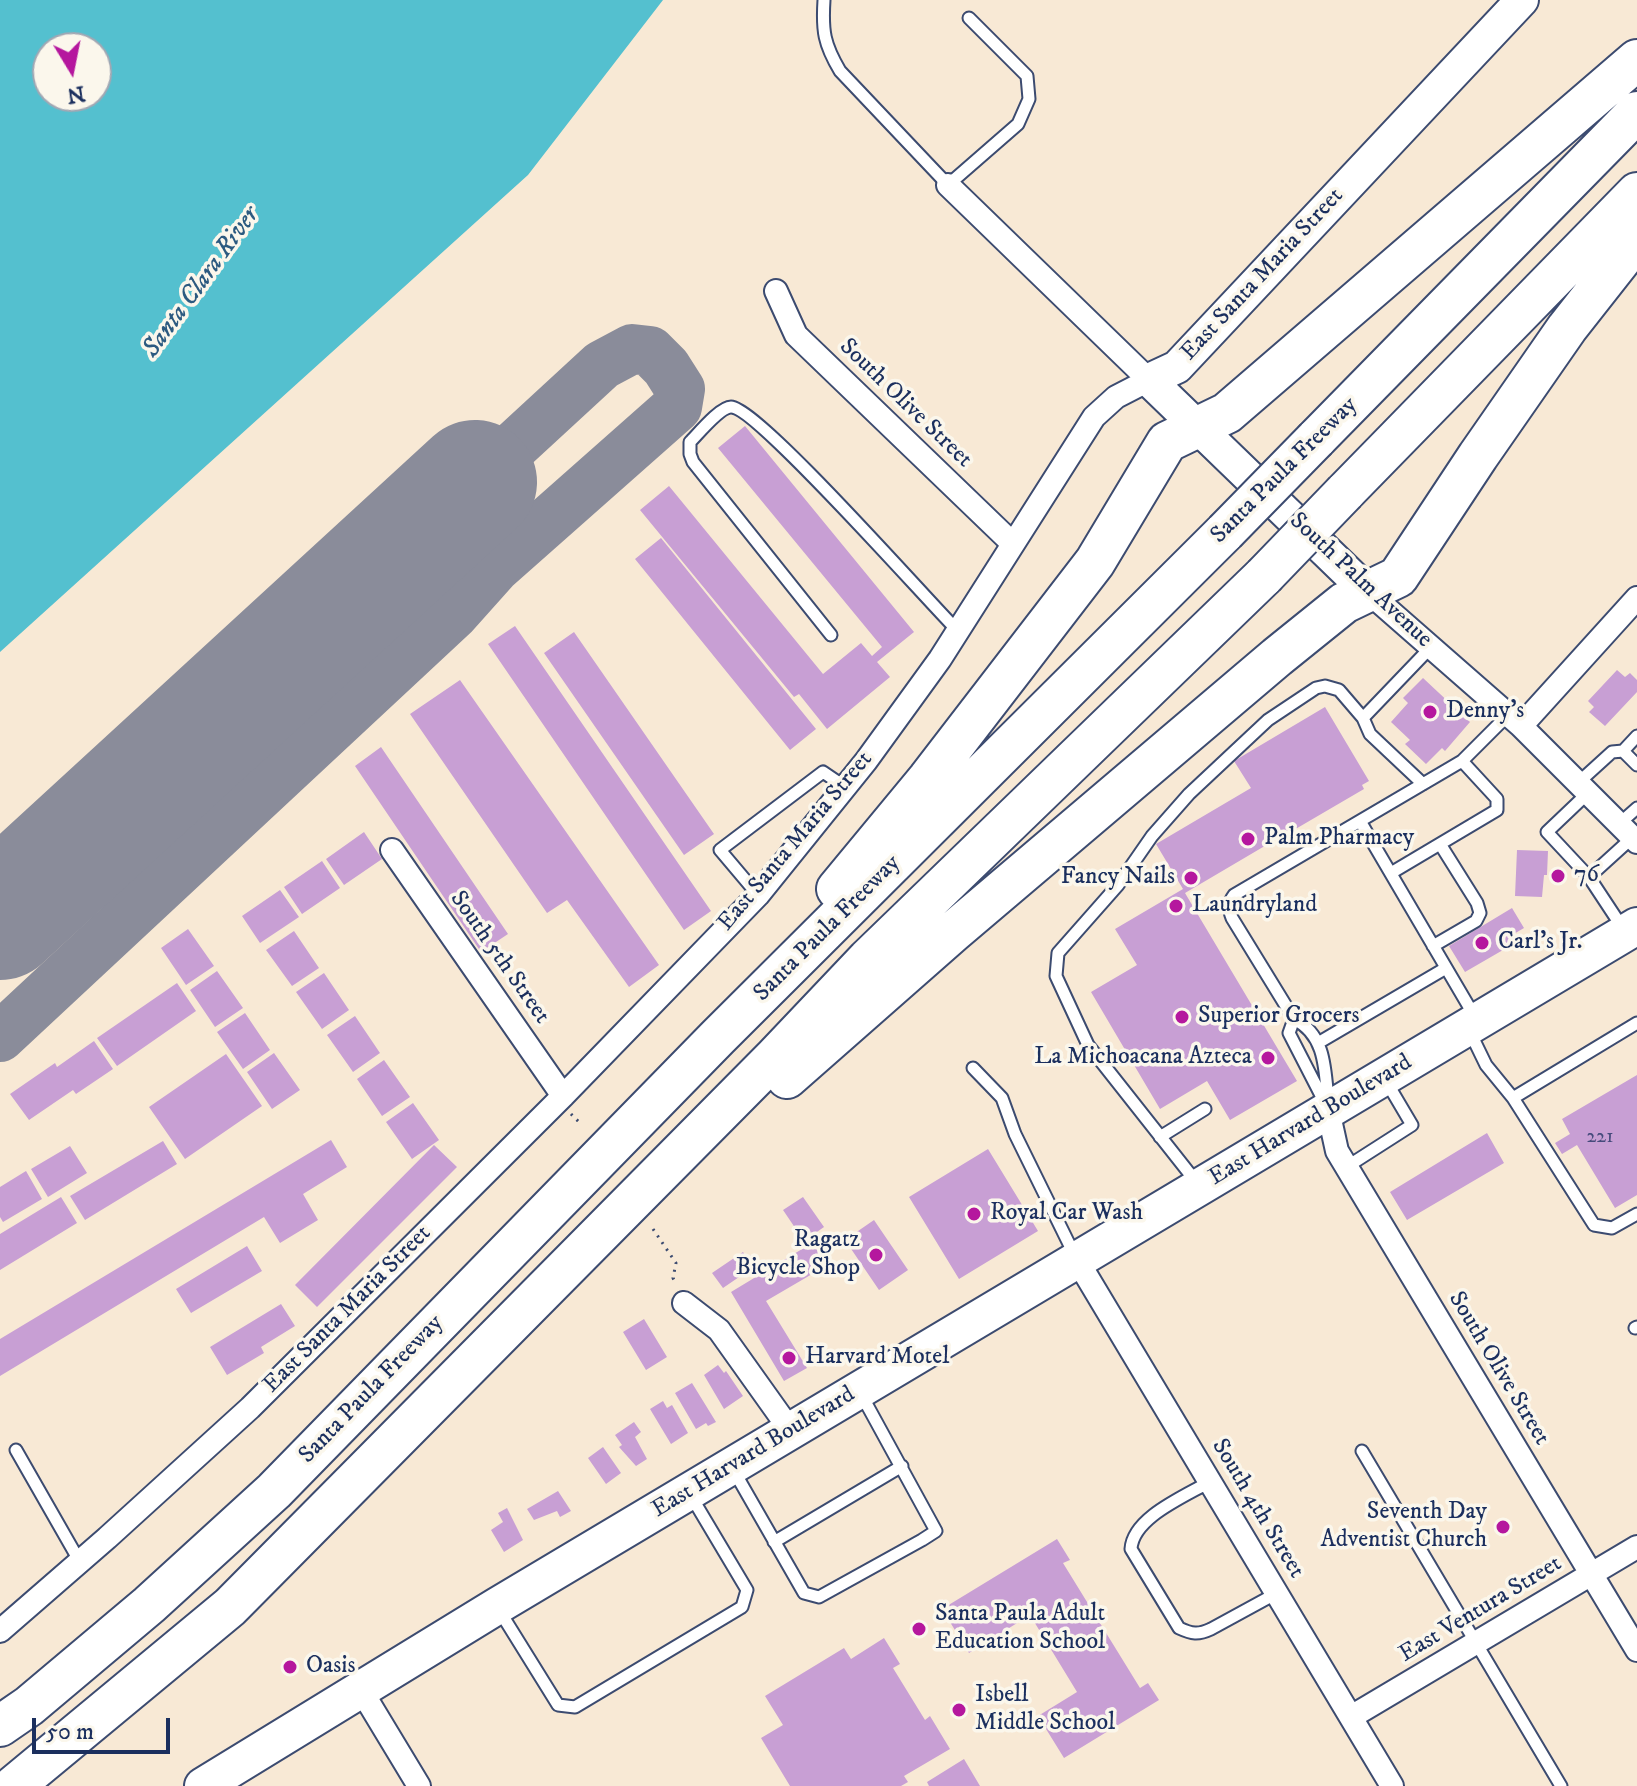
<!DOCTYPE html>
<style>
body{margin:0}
#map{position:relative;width:1637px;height:1786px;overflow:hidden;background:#f8e9d5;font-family:"IM FELL DW Pica",serif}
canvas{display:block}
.north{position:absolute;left:32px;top:32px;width:80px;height:80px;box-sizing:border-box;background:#fbf7ec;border:2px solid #a1a7b3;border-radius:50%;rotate:170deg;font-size:22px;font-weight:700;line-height:32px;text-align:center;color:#1b2f5e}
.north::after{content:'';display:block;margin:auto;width:28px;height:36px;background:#b5179e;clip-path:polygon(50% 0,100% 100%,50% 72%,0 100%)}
.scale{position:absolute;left:32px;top:1718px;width:138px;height:36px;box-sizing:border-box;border:4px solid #1b2f5e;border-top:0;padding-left:10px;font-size:24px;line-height:28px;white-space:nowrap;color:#1b2f5e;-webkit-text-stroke:6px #fbf7ec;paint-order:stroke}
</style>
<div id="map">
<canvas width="1637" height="1786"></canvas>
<div class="north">N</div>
<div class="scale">50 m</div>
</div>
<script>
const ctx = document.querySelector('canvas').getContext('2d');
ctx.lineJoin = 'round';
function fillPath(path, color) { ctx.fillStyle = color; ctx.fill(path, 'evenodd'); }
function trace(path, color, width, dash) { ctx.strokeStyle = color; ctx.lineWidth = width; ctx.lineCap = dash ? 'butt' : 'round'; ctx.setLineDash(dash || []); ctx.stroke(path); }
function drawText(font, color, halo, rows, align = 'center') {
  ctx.font = font + ' "IM FELL DW Pica",serif'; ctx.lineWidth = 7; ctx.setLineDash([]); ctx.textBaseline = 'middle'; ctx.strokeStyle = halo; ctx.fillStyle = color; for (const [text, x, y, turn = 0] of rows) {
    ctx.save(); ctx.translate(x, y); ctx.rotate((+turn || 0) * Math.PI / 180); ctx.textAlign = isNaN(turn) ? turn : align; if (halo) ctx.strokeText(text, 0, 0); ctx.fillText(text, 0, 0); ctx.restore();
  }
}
fillPath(new Path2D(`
 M0,0H663L528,175L0,652ZM48,48H96V96H48Z`), '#54c0cf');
trace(new Path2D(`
 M0,1037L453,615L495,568L677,407L680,389L666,367L650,351L632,349L602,365L475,482`), '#8a8c9a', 50);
trace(new Path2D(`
 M0,918L475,482`), '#8a8c9a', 124);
fillPath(new Path2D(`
 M745,426L914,632L877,662L890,677L827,729L799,694L794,697L640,510L669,486L823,674L861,643L872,656L882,647L718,448Z
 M661,538L816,729L790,750L635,559Z
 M515,626L711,911L684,930L488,644Z
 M574,632L714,834L684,855L544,653Z
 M1617,670L1625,677L1630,673L1637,680V692L1605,726L1589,712L1594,707L1588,701Z
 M1423,678L1470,722L1445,751L1442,748L1426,764L1405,744L1410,740L1391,722L1408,703L1403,698Z
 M460,680L659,965L629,987L567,900L547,913L410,714Z
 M1325,707L1369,781L1362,785L1364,789L1287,834L1284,831L1278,834L1280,837L1185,893L1297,1081L1230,1120L1207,1081L1160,1109L1091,992L1137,965L1115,929L1183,889L1156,844L1251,788L1234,761Z
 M381,747L508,934L481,952L355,766Z
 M364,832L382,859L344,885L326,859Z
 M1517,850L1548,851L1547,875H1544L1542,897L1515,896Z
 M322,861L340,888L302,914L284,887Z
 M280,890L299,917L260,943L242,916Z
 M1512,908L1524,928L1512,935L1515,939L1501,947L1503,950L1465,972L1449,946Z
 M188,929L214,966L186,985L161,948Z
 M294,931L319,968L292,986L266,950Z
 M217,971L243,1008L215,1027L190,990Z
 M324,973L349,1010L322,1029L296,992Z
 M177,983L196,1011L117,1066L97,1038Z
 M245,1013L270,1050L243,1069L217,1032Z
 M355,1016L380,1053L353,1072L327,1035Z
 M94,1041L113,1069L76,1094L73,1090L29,1120L10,1094L55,1063L57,1067Z
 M274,1053L300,1090L272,1109L247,1072Z
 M226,1054L262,1106L185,1159L149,1107Z
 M384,1060L410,1097L382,1116L357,1079Z
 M1637,1075V1195L1615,1208L1577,1145L1562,1154L1555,1143L1570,1134L1562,1119Z
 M413,1103L439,1140L412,1159L386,1122Z
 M1487,1133L1504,1163L1407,1220L1390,1192Z
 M331,1140L347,1167L303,1194L318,1220L280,1243L264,1217L0,1376V1339Z
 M163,1141L177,1164L85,1220L70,1196Z
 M434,1145L457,1167L317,1307L295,1285Z
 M70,1146L87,1173L48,1197L31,1169Z
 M988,1149L1038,1231L959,1279L909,1197Z
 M26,1171L42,1199L3,1222L0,1217V1187Z
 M61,1197L77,1223L0,1270V1234Z
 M803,1197L824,1227L804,1241L783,1210Z
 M874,1220L908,1270L879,1290L845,1240Z
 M817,1240L831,1263L766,1301L807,1368L784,1381L731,1292Z
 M247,1246L262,1271L191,1313L176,1289Z
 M743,1252L747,1258L751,1255L758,1264L723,1288L712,1273Z
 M281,1304L295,1326L261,1347L264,1353L227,1375L210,1347Z
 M644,1319L667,1357L646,1370L623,1332Z
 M718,1365L724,1373L726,1371L743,1396L724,1409L704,1375Z
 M692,1383L716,1422L708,1426L706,1423L696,1429L675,1393Z
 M663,1401L667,1408L672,1405L688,1433L671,1444L650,1409Z
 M634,1422L641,1432L635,1437L647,1459L636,1466L619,1447L622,1445L615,1435Z
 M603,1447L621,1473L606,1484L588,1458Z
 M558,1491L571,1511L560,1517L557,1511L534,1520L527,1509Z
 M507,1508L523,1540L504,1552L491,1530L503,1522L498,1513Z
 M1057,1539L1070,1560L1063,1563L1140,1688L1148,1683L1159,1700L1064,1758L1038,1716L1077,1692L1030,1615L969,1653L942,1609Z
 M884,1638L900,1664L893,1668L925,1720L930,1716L950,1749L904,1776L908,1782L901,1786H790L761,1738L783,1725L765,1696L844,1648L851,1659Z
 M964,1759L980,1786H929L927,1782Z`), '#c89fd4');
const lane = new Path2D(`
 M824,0C822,31 824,44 840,71L948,185L1018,124L1029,99L1027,76L969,18
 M831,635L693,462L690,454V442C698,434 720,407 731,407C757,407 927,600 957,630
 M1363,718L1431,647
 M1623,751L1637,765
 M1579,782L1612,752L1623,751L1637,736
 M1589,792L1547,832L1589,877L1622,927
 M1360,821L1475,1017
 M1620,823L1637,808
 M1391,873L1497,810V799L1462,761
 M1589,877L1633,837
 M758,895L720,850L823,772L845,787
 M1433,946L1476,921L1480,913L1477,903L1440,844
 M1294,1019L1289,1033L1326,1105
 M1469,1030L1486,1065L1513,1098L1594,1225L1612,1228L1637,1214
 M1318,1043L1446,968
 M973,1068L1002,1098L1015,1134L1075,1256
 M1513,1098L1637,1023
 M1328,1102C1325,1070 1326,1035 1294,1019L1232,918C1228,908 1228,903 1234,895L1462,761L1508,715
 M1160,1137L1205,1109
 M1348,1166L1412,1125L1386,1081
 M1197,1183L1088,1045L1056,976L1058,953L1118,885L1152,836L1189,794L1268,720L1316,688L1325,686L1339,690L1363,718L1370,734L1423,784
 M1635,1328L1637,1327
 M16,1450L80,1562
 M1362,1451L1561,1786
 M734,1471L804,1593L819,1597L922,1540L936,1531L861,1394
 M1211,1481C1186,1496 1133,1517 1131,1549L1179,1628C1192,1634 1198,1635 1211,1629L1277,1593
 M774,1542L902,1466
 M499,1610L558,1705L575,1707L742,1607L747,1590L691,1496`);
const street = new Path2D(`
 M776,291L796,335L1012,543
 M1368,592L1521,726L1637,842
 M1521,726L1637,598
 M392,850L563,1096
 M1328,1110L1337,1151L1637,1650
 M1077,1260L1392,1786
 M684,1303L719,1330L791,1431
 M0,1631L107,1538L250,1408L563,1096L758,895L866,761L940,659L1094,417L1116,397L1149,380L948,185
 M361,1690L419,1786
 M1351,1717L1637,1547`);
const secondary = new Path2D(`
 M1368,592L1149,380L1177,367L1522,0`);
const primary = new Path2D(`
 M203,1786L497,1606L1637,926`);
const highway = new Path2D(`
 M1316,439L1637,112
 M1345,492L1637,193
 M837,889L928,779L1095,562L1167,442L1227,413L1637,60
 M787,1078L953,932L1277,657L1344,603L1398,577L1478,456L1567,328L1637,239
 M0,1726L29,1706L149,1605L274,1491L718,1037L1225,532
 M14,1786L230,1607L775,1057L868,959L1264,576`);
trace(lane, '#3c4b70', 15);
trace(street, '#3c4b70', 26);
trace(secondary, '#3c4b70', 36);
trace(primary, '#3c4b70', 40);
trace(highway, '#3c4b70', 44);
trace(new Path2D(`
 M571,1114L580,1123
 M653,1229L676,1263L673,1278L676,1284`), '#3c4b70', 3, [2, 6]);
trace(lane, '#fff', 11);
trace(street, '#fff', 22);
trace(secondary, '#fff', 32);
trace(primary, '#fff', 36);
trace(highway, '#fff', 40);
const highwayBridge = new Path2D(`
 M1225,532L1316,439
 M1264,576L1345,492`);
trace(highwayBridge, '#3c4b70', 44, []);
trace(highwayBridge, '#fff', 40);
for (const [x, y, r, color] of [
 [1430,712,8,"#b5179e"],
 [1248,839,8,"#b5179e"],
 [1558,876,8,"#b5179e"],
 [1191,878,8,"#b5179e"],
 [1176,906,8,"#b5179e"],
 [1482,943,8,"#b5179e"],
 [1182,1017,8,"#b5179e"],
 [1268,1058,8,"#b5179e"],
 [974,1214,8,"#b5179e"],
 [876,1255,8,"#b5179e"],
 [789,1358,8,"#b5179e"],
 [1503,1527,8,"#b5179e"],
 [919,1629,8,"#b5179e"],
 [290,1667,8,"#b5179e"],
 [959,1710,8,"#b5179e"]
]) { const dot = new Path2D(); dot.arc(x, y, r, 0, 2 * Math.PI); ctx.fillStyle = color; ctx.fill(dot); trace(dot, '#fbf7ec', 3); }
drawText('20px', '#464b7c', null, [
 ["221",1600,1138]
]);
drawText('24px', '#1b2f5e', '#fbf7ec', [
 ["East Santa Maria Street",1263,275,-47],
 ["South Olive Street",905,404,44],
 ["Santa Paula Freeway",1285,471,-45],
 ["South Palm Avenue",1360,581,43],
 ["East Santa Maria Street",796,842,-50],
 ["Santa Paula Freeway",828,929,-45],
 ["South 5th Street",499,958,55],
 ["East Harvard Boulevard",1311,1121,-31],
 ["East Santa Maria Street",348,1310,-45],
 ["South Olive Street",1498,1369,59],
 ["Santa Paula Freeway",372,1390,-46],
 ["East Harvard Boulevard",754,1453,-31],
 ["South 4th Street",1257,1509,59],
 ["East Ventura Street",1481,1610,-31]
]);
drawText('24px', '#1b2f5e', '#fbf7ec', [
 ["Denny's",1446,712],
 ["Palm Pharmacy",1264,839],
 ["76",1574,876],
 ["Fancy Nails",1175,878,"right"],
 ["Laundryland",1192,906],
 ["Carl's Jr.",1498,943],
 ["Superior Grocers",1198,1017],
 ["La Michoacana Azteca",1252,1058,"right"],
 ["Royal Car Wash",990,1214],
 ["Ragatz",860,1241,"right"],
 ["Bicycle Shop",860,1269,"right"],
 ["Harvard Motel",805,1358],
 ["Seventh Day",1487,1513,"right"],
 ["Adventist Church",1487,1541,"right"],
 ["Santa Paula Adult",935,1615],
 ["Education School",935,1643],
 ["Oasis",306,1667],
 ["Isbell",975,1696],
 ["Middle School",975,1724]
], 'left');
drawText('italic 26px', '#2c5a80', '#fbf7ec', [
 ["Santa Clara River",202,283,-54]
]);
</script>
